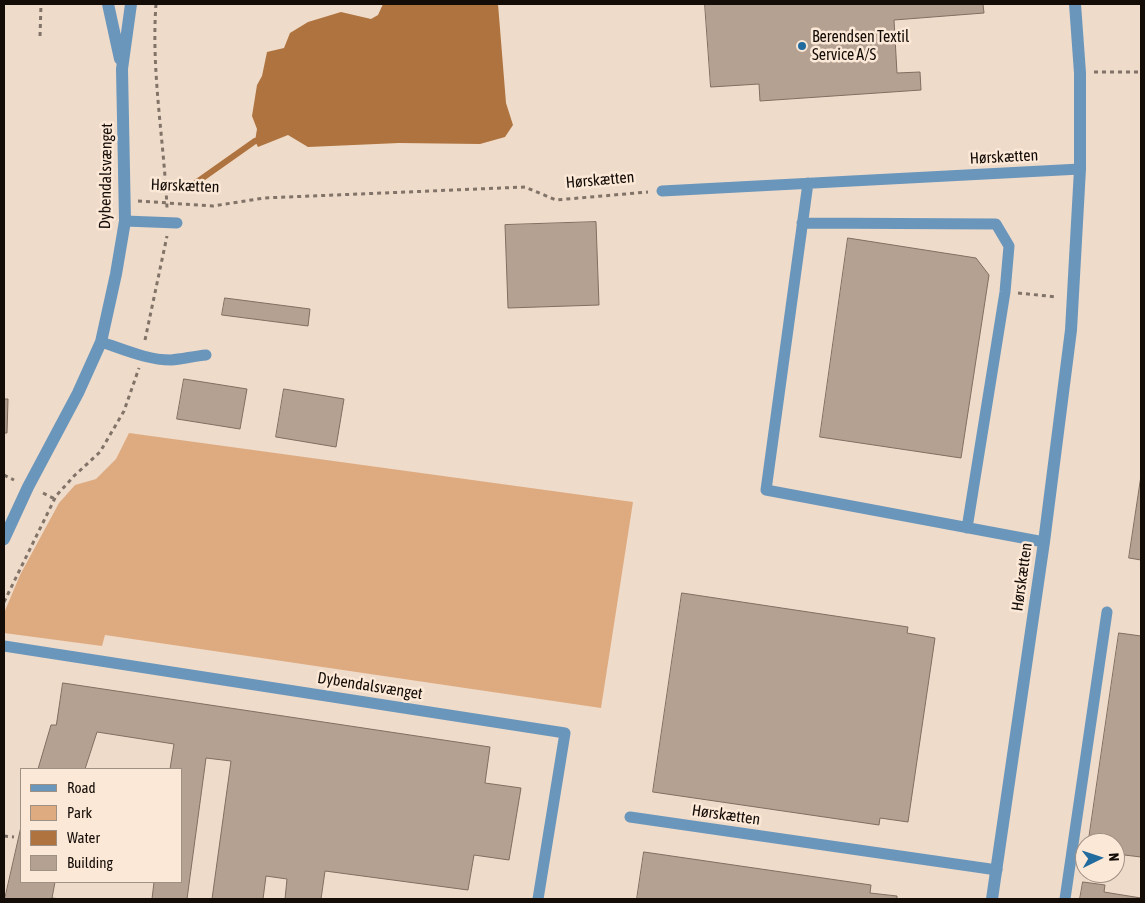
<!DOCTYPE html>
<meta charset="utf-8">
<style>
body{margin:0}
#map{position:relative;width:1145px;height:903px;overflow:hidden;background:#efdbca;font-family:"Asap Condensed",sans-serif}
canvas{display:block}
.frame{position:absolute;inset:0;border:5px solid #130c07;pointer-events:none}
.legend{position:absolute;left:20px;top:768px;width:162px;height:115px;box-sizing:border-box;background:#fce8d7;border:1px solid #9f9084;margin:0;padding:6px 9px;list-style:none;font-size:15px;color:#130c07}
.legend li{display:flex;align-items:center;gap:10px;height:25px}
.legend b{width:25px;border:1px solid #9f9084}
.north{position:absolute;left:1075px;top:833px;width:50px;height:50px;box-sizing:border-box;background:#fce8d7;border:1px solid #9f9084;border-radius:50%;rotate:86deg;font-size:14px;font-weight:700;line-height:20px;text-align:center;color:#130c07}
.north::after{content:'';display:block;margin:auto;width:18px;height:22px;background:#226b9e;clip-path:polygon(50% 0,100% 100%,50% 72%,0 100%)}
</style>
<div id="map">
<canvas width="1145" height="903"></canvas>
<div class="frame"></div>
<ul class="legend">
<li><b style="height:6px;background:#6a96bb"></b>Road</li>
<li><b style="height:14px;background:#deab81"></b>Park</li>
<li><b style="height:14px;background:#ae733e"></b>Water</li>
<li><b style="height:14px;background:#b4a192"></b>Building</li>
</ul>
<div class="north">N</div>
</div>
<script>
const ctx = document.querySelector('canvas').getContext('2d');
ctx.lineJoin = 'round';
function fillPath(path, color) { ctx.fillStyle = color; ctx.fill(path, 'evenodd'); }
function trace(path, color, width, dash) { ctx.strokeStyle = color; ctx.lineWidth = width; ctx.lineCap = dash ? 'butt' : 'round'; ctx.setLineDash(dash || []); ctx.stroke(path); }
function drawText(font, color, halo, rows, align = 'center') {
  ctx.font = font + ' "Asap Condensed",sans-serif'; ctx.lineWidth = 5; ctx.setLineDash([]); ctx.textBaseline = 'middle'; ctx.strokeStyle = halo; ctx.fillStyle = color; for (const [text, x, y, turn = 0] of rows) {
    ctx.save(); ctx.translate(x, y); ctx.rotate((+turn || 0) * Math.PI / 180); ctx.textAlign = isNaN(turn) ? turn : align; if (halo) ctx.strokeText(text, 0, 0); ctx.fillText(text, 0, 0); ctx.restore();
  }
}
fillPath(new Path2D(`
 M129,433L633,502L601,708L105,635L102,646L4,633V613L20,575L59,503L75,485L96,479L116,459Z`), '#deab81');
fillPath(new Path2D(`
 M383,4H498L506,103L513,125L505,137L480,144L399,143L308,147L288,135L258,147L255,141L257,129L252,116L257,85L262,76L267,52L284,48L290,33L308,22L341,12L371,19L378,15Z`), '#ae733e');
trace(new Path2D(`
 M187,189L255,141`), '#ae733e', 6);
const building = new Path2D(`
 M705,4H983L984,13L894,20L897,73L920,72L921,90L760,101L759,84L711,87Z
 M596,222L599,305L508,308L505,225Z
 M848,238L976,258L989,275L961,458L820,437Z
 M225,298L310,309L308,326L222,315Z
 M184,379L247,389L240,429L177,419Z
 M284,389L344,399L336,447L276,437Z
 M4,399H8L7,433H4Z
 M1141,476V560L1129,558Z
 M682,593L908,627L907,633L935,638L908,822L880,818L879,825L653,792Z
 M1119,633L1141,636V857L1116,854L1118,844L1089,839Z
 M63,683L490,747L485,783L521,788L509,860L474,855L468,890L325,871L321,899H285L287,879L266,876L263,899H212L231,761L206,758L187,899H152L154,882H181V769H170L174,744L97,732L85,769H38L51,725H56Z
 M21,827V882H55L52,898L60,899H5Z
 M644,852L871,885L870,893L897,896V899H637Z
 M1083,882L1105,885L1104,892L1141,898V899H1080Z`);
fillPath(building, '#b4a192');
trace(building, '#806e60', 1);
trace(new Path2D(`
 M156,4C151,72 164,140 167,208
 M40,36L41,4
 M1094,72H1141
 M138,201L213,206L264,198L525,187L556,200L648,192
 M1018,293L1057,297
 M145,340L167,236
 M4,475L14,480
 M43,493L55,499
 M4,602L56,496L74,476L100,452L124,411L139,368
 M4,836L14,837`), '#817368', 3, [4, 4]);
trace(new Path2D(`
 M808,183L766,490L1044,542
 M662,191L1080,169
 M125,221L177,223
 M802,223L996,224L1009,246L1005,292L967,528
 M101,342C123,349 147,360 171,360C182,359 195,356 206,355
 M4,646L565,733L538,899
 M630,817L997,870
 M1065,899L1107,612`), '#6a96bb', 11);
trace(new Path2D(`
 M108,4L120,59
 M4,539L28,487L78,393L101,342L116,274L125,221L122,69L131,4
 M992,899L1044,542L1071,330L1080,169V73L1075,4`), '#6a96bb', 12);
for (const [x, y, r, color] of [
 [802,46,5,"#226b9e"]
]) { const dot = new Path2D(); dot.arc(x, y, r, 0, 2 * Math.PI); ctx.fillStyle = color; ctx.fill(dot); trace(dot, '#fce8d7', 2); }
drawText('16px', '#130c07', '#fce8d7', [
 ["Berendsen Textil",812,37],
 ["Service A/S",812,55]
], 'left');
drawText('16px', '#130c07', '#fce8d7', [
 ["Hørskætten",1004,157,-3],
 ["Dybendalsvænget",106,176,-89],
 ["Hørskætten",600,180,-5],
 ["Hørskætten",185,186,2],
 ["Hørskætten",1022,577,-82],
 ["Dybendalsvænget",370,686,9],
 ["Hørskætten",726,815,8]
]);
</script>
